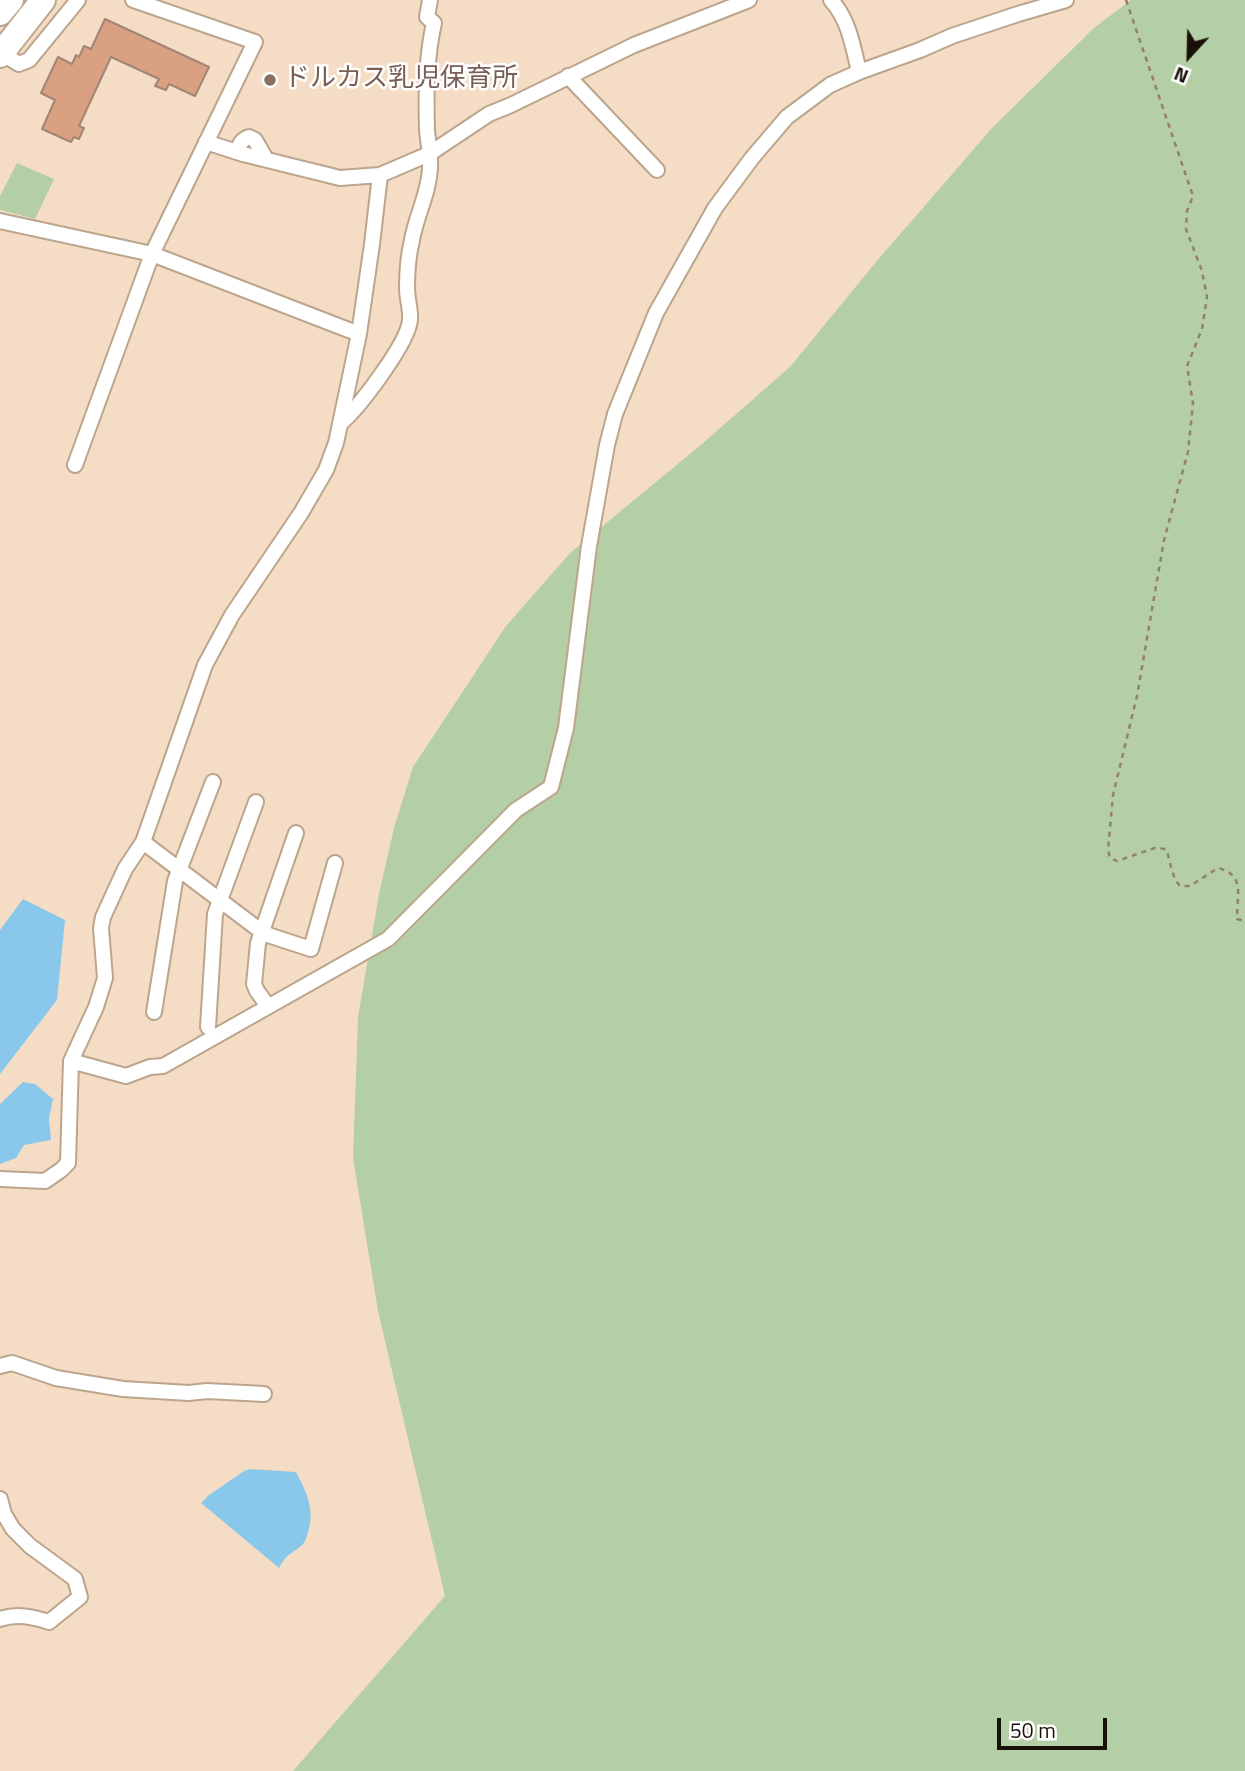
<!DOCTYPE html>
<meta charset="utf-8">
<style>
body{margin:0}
#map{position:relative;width:1245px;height:1771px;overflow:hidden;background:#f5ddc5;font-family:"Titillium Web",sans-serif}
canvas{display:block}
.north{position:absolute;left:1154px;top:21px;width:70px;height:70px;-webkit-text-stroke:5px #fff;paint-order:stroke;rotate:202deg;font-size:19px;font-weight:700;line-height:28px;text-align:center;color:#191108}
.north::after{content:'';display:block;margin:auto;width:24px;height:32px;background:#191108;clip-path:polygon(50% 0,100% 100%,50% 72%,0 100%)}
.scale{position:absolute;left:997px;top:1718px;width:110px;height:32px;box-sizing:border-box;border:4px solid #191108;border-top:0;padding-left:9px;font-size:21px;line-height:24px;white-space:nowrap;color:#191108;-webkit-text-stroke:5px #fff;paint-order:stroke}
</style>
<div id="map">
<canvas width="1245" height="1771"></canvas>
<div class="north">N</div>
<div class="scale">50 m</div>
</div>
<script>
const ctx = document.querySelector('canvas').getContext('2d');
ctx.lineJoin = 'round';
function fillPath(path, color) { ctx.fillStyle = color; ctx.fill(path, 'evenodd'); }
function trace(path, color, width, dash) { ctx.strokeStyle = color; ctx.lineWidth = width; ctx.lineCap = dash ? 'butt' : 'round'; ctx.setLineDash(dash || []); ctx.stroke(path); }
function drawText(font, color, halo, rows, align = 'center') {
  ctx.font = font + ' "Titillium Web","Noto Sans JP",sans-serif'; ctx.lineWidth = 5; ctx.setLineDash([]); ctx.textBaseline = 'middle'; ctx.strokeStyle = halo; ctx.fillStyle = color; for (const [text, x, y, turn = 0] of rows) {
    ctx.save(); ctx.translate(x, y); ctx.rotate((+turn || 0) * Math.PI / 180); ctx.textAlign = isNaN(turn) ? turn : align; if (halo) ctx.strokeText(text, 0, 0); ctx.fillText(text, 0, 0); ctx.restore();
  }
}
fillPath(new Path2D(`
 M1131,0H1245V1771H293L445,1596L378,1311L353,1158L358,1017L379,894L394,828L413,767L506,626L570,553L702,444L790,367L876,262L993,127L1094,28Z
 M17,163L54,179L35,219L0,210V196Z`), '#b4cea6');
fillPath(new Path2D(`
 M23,899L65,920L57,1000L0,1074V930Z
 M23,1082L35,1084L53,1099L49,1118L51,1140L24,1145L16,1158L0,1164V1104Z
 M250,1469L296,1472C307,1493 316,1512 307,1535C306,1539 305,1542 302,1545C291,1555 288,1552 279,1568L201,1503L209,1495L244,1471Z`), '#89c8ea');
const building = new Path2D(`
 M105,19L209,67L195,96L169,84L166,90L155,86L159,79L111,57L79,126L84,128L79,139L74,137L71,142L42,129L55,100L41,93L58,57L72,64L76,55L79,57L84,46L91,49Z`);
fillPath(building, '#d9a181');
trace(building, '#a18575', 2);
const minor = new Path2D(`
 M831,0C849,20 853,46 859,72
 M1,53L19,64L29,60L78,0
 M568,76L657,170
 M206,142L243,154L340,178L380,175
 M237,152C240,144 241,140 249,137L255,140L266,159
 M0,221L152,254L359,334
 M342,422C360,406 408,343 410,320C411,310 407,299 407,288C407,272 408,256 412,240C416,216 429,193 430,168C431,156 428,142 427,130C426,95 426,58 434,23L427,17L430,0
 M75,465L152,254L255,42L133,0
 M143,842L262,932L271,936L311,949L335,863
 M268,1006L257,991L254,984L258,943L296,833
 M154,1012L175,881L213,782
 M208,1027L215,914L256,802
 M71,1061L126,1076L150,1067L163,1066L388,939L516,810L551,787L566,728L589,546L607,445L615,414L656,313L715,208L752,158L787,117L830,85L859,72L920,50L952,36L1018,14L1066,0
 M0,1179L45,1181L61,1170L68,1163L71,1061L96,1007L105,978L101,928L103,917L125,869L143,842L205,665L232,615L301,513L326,470L336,443L359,334L372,244L380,175L429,154L489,114L511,105L634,45L749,0
 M0,1366L12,1363L56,1378L123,1389L189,1393L207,1391L264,1394
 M0,1499L4,1514L13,1529L30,1546L75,1579L80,1597L49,1622C33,1617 17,1613 0,1619`);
const trunk = new Path2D(`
 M0,13L11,0
 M0,55L43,0`);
trace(minor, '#bba58d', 18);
trace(trunk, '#bba58d', 28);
trace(new Path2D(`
 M1126,0L1193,196L1187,211L1186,229L1202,271L1207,297L1202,329L1187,366L1193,403L1188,452L1164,540L1137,696L1113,795L1108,850L1110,858L1117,861L1155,848L1166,849C1171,862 1171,876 1180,886H1190L1218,868C1245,875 1237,893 1237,919L1245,921`), '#928170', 2.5, [5, 5]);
trace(minor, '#fff', 14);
trace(trunk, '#fff', 24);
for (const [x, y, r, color] of [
 [270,80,7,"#8d6e63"]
]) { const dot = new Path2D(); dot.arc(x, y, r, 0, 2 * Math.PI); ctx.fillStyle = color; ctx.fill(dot); trace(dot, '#fff', 2.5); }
drawText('26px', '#785e54', '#fff', [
 ["ドルカス乳児保育所",284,80]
], 'left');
</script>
